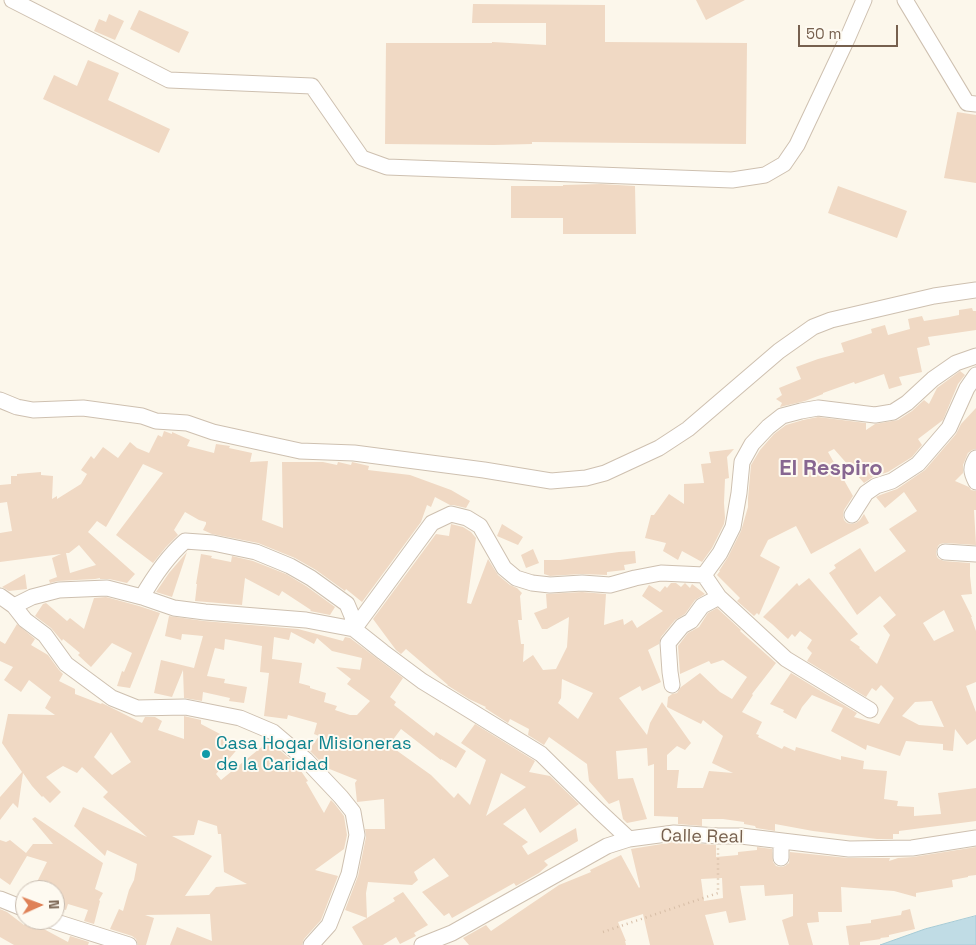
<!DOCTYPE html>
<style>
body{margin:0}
#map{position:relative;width:976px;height:945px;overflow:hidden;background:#fcf7eb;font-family:"Space Grotesk",sans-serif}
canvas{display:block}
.north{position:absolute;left:15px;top:880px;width:50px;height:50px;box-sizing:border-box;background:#fefaf1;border:1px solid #c8bcb0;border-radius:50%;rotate:88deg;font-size:14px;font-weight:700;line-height:20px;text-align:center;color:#76604e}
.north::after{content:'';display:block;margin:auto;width:18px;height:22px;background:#df8157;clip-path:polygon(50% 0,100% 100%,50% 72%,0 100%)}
.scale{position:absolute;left:798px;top:25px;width:100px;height:22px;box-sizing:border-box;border:2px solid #76604e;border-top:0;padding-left:6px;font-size:15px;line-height:18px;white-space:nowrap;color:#76604e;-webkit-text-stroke:4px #fefaf1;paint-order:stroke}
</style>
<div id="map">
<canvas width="976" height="945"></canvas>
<div class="north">N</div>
<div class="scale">50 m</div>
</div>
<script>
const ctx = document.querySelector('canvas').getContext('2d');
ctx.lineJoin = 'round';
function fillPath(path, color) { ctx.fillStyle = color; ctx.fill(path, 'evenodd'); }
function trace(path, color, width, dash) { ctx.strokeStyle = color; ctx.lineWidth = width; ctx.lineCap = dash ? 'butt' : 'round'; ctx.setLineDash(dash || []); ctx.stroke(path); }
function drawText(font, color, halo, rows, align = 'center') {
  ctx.font = font + ' "Space Grotesk",sans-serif'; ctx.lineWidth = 4; ctx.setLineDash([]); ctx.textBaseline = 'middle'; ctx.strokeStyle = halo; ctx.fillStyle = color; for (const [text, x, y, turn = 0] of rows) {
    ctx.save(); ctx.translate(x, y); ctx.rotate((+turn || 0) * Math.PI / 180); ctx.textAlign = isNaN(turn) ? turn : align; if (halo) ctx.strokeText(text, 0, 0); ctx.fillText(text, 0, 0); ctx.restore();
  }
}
const water = new Path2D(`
 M976,916V945H880L925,929Z`);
fillPath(water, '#c0dce5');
trace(water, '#a6cbd6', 1);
fillPath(new Path2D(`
 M696,0H745L706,20Z
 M473,4L605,5V42L747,43L746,144L532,142V144L494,145L385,144L386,43H492V42L546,45V23H472Z
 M139,10L189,32L179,53L130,29Z
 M109,14L124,21L115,40L94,31L99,19L106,22Z
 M88,60L119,73L108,100L170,129L159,153L43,99L54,75L77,86Z
 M957,112L976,115V183L944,178Z
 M601,184L635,186L636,234H563V218H511V186H563V185Z
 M838,186L907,211L897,238L828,213Z
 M972,308L973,311H976V330L928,337L930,345L917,348L922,372L899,377L902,385L889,389L884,374L855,384L854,382L823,393V394L805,401L780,407L782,403L776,399L782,395L779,388L801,379L796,367L818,359L844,352L841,343L872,333L871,329L885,325L888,335L910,329L908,319L922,316L924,321L949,317L959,315V310Z
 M960,371L965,375L958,384L943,420L918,439L922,445L912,457L888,472L873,477L864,483L834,449L828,452L853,496L844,510L843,515L844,520L847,523L851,524L856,523L860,520L864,514L869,523L811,554L796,526L768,540L760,556L780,567L759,615L757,613L754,616L737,601L740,598L717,575L720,571H719L728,557L741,531L748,507V498L751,465L760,450L774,434L786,425L803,420L818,417L866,423V430L875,424L898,420L912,411L924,400L929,404L937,388Z
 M976,408V449L972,450L968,453L963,465V473L955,481L969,487L971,490L976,491V510H974L976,545L945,543L940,544L938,546L936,552L937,557L939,559L944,561L970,563V576L972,594L961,595L972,617H971L976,631V682L966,686L976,712V739L967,745L955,729L953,751L943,750V744L906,741L900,756L867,745L866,750L831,731L843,708L812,695L802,707L796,719L783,712L784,710L770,704L791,673L857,713L854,717L879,724L894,698L881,685L876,691L872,688L866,697L807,661L812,653L807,648L812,640L800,631L795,637L792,634L788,639L772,624L763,617L797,583L799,586L809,578L858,634L850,640L860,647L859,648L877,664L890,635L883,626L896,615L880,596L857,615L829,573L836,568L834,565L860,548L875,572L906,551L889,529L917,511L904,492L885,508L876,497L880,495L897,489L925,470L956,434L961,424ZM944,610L954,631L934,641L923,623ZM932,701L944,727L919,725L902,716L915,702Z
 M164,431L172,434V432L190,440L187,446L214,453L216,444L230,446L229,448L252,453L250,462L268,461L262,520L283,528L282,462H323L337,465L338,462L351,465L352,462L369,466L368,470L410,475L451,490L470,501L466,508L453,505H450L435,497L431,507L427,505L421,522L362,602L346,589L345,591L316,570L295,558L258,543L212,534L203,530L206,524V522L199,520L185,512L174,530L178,535L166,547L153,563L116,535L163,473L143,464L106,527L97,521L88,532L135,574L127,583L109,579H100V578L95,579L58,581L50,583L49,580L57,577L52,558L61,554L0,562V533L12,531L7,502L0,503V485L11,484V476H17V474L41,472V475L53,476L52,499L57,496V499L81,484L87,474L81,470L91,456L94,459L103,447L118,458L130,442L137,448L149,453L158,435L162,437ZM79,545L96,565L70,573L66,553H69Z
 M734,449L727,457L729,478L725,479L724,503L725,518L724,524L712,548L702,562L682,551L678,560L663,551L666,543L645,538L651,515H654L669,494L684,504V484L704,483L701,464L711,463L709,452Z
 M451,524L463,527L471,532L476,538L467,603L471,604L488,559L498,575L510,585L517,588L522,593L520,596L522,620H518L521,644H524L523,662L533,655L543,670L556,669L567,647L569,617L547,629H542L534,613L547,608L546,594L582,592L606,594L604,625L623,619L624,625L632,620L637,628L663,611L642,596L649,585L660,592L665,586L667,588L671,583H676L681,587L685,583L690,588L692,584L705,594L695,600L685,614L675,620L661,637L659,644L648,650L661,682L642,691L640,686L619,698L647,735L650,723L662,702L691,743L685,750L677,746L667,755V770H679L677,788H703L709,771L733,773L712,763L723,736L703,720L701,724L667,707L668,697L672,694L677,693L681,687L700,673L720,692L732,699L747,677L723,660L711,664L709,661L680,674L678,646L688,633L699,627L708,613L717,608L741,630L740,631L776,663L752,694L753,695L742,712L762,722L756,734L759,735L758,737L782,749L784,746L795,751L796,747L841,760V756L864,761L863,769L887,771L884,799L898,801L897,806L914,807V816L941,814L938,793L976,788V821L899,831V834H893V839H877L813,831L775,824V831L756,828L755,826L744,824V822L723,819H702V826L678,824V817L654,816V764L648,766L647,748L616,751L618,779L633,778L647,819L627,823L623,819L619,800L609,804L589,781L587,764L549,737L544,745L528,735L529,729L510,719L508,723L485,708L486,707L469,699L447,685H448L406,649L401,654L396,650L373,619L436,534L449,536ZM562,679L593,693L578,719L558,703L561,698Z
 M502,524L523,537L518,545L497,536Z
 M533,549L539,563L526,568L521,555Z
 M635,551L636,563L624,565L625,570L607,572V575L581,574L550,576L544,574V560H560L619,552Z
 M187,552L172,597L156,592L169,573Z
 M201,554L212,556L211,558L231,562L232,556L253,561L286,574L306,586L335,607L330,615L310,611L311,610L282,591L279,596L245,578L242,605L195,601L197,584H196Z
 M25,574L27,589L9,591L2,587Z
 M106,597L139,606L160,613L130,688L117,686L122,671L124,672L132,653L112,643L91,667L78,655L80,653L63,639L62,641L51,628L35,616L43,604L46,603L67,621L70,618L84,629L94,598Z
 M169,616L204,621L298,629L343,641L345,637L350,638L403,678L390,697L396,702L394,705L434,736L436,732L466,751L456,768L441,759V760L401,729L389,745L431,775L454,798L458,793L470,805L486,760L461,743L475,724L535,761L529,772L550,776L579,804L540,833L525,808L503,824L528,842L522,846L528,855L576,828L578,841L544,861L548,865L539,873L516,886L514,883L452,918L449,913L444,916L422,892L449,876L434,858L414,872L418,880L412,885L368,882L366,893L367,918L395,901L393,898L403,892L428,925L414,933L416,936L400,944L396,937L383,945H363L352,927L367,918L345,910L358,876L366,837L365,829H385L384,799L357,802L355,783L357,780L327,768L309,750L319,736L314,734L317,723L288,715L287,719L264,716L269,673L260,672L262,646L225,639L224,650L215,648L207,676L225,679L224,683L247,687L244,703L229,701L230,698L203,692L202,701L184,698L183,670L172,697L154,693L161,660L194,668L203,636L182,634L181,640L165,636ZM291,632L314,644L317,638L332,651L362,658L360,670H362L336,667L351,679L347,684L370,701L357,715H350L335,710L337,706L324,702L326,693L310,688V686L299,683L302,663L272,659L274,637L289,640ZM501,773L526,787L486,816Z
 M17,624L35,639L31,645L48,655L59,670L63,674L59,681L75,689V694L101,704L102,703L142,723L145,717H155L162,721L158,730L184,739V716L201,720V724L241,745L216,774L221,780L269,741L296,764L308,781L306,782L324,813L331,800L334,803L344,816L347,835L344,849L315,870L338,876L321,920L304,939L302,945H170L177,927L212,941L210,914L145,915L154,918L146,945H138L136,939L132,936L110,929L119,909L123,911L129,890L134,880L137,864L107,850L105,856L74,826L83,807L147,837L103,797L108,792L82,767L77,773L63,766L46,777L61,792L50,803L43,796L42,797L32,786L23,773L18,808L13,803L0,820V797L22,772L2,743L8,714L55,715L45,708L51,697L29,680L21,692L4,680L13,667L0,661V641L5,644ZM111,732L131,762L112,775L94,757ZM198,820L217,826L218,834H221L224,872L247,884L216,887L209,895L185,896L212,856L172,836L194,835Z
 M35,817L103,863L95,889L103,893L99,900L100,901L94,924L84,921L88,910L68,904L66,910L55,907L58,890H33L47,862L27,856L10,885L0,878V840L6,842L10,840L26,853L33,844H53L32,819Z
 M674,842L716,845V857L738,855V852L757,850V847L772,849L773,862L776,866L781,867L785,866L789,863L790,852L848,858H890L889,861L898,858L913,857L976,847V875L968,876V877L952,880L953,887L916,893V897L894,891L841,887L842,912H818L819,922L807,923L813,945H789L782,920L793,916V894L765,896L764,885L740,886L746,920L729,923L726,911L705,915L714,945H650L643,914L618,922L626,941H625L626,945H469L463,938L486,925L491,931L559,885L591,872L590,870L621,855L639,888L640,887L631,849ZM722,878L723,898L704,901L701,879Z
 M0,909L7,912L24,925L28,920H34L42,924L40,927L68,942L70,936L89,942L88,945H14L0,937Z
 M910,909L915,929L889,935V937L880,938L881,939L860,942V945H849L846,926L871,923V920L901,915L902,911Z`), '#f0d9c4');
const street = new Path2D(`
 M12,0L169,80L312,86L362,158L387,167L732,180L765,175L784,164L797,145L848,37L864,0
 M905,0L967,103L976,104
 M0,400L17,407L33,410L83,408L142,416L156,421L187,423L213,432L300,451L354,453L484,470L551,481L586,478L605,473L659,448L688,429L779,351L813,327L831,320L934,296L976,290
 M976,458C970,468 971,472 976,482
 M852,515L866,493L876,486L892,481L918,464L949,428L967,388L976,375
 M945,552L976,554
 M704,575L719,597L786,659L870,710
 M0,596L14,606L25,620L45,635L66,664L112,698L137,708L185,707L240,718L273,732L306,760L341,797L353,812L357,835L349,874L329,925L311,945
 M142,597C154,576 167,557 185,541L213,543L256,552L290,566L311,578L347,604L352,616L354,629L383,652L422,681L541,754L599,811L629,839
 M14,606L32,597L59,590L107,588L142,597L174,608L205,612L306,620L354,629L432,523L451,514L467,518L480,526L504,568L516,578L532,583L550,585L582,583L610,585L635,578L661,573L704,575L720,553L733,527L739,493L742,462L752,444L768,427L782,416L801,411L818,408L875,415L893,412L907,403L933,379L956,363L976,356
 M672,685L670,672L668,643L682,626L691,621L702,606L719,597
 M781,858V841
 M0,899L25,909
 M50,920L129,945
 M422,945L452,933L607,846L629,839L674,833L718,836H741L849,849L912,848L976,838`);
trace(street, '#cec0b0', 17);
trace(new Path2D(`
 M603,932L718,893V848`), '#d6bda6', 2.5, [1, 4]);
trace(street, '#fff', 15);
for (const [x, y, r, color] of [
 [206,754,5,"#0f9aa8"]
]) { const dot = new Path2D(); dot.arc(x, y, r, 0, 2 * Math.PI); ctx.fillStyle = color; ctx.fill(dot); trace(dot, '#fefaf1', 2); }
drawText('18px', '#0d838f', '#fefaf1', [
 ["Casa Hogar Misioneras",216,744],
 ["de la Caridad",216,765]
], 'left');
drawText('18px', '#76604e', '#fefaf1', [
 ["Calle Real",702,837,1]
]);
drawText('bold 22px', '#876691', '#fefaf1', [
 ["El Respiro",831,469]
]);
</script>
